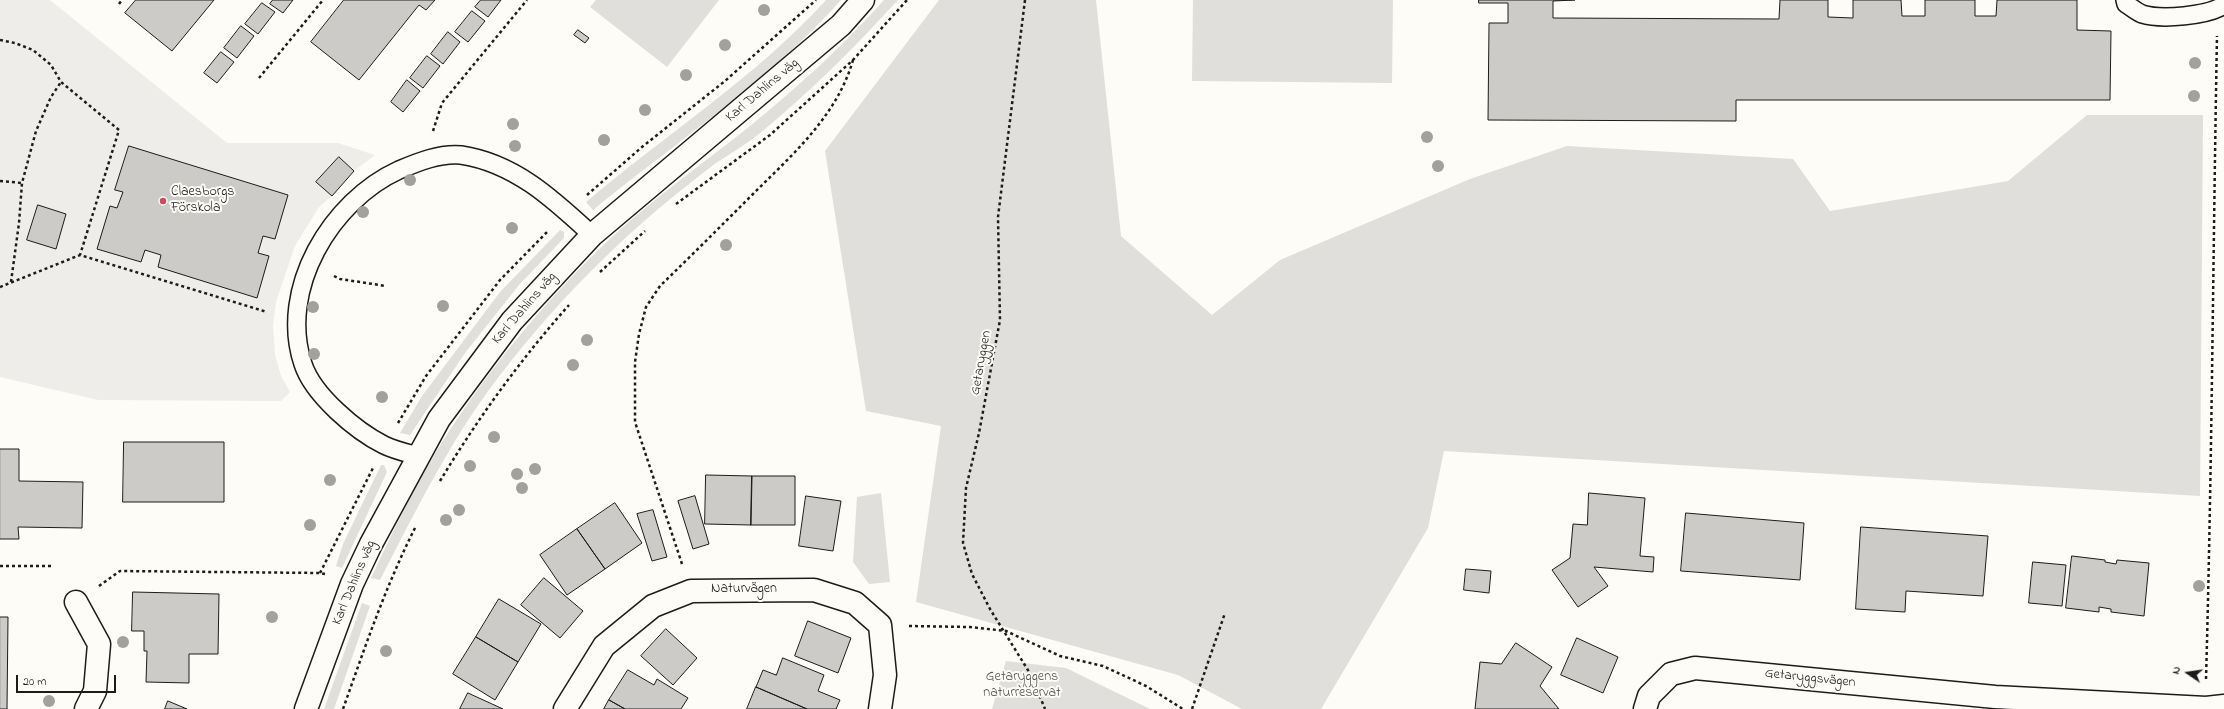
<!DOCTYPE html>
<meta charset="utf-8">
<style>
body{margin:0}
#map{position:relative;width:2224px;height:709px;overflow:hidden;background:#fdfcf7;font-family:"Indie Flower",sans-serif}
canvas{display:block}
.north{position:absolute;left:2168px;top:653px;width:40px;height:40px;-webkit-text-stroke:3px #fdfcf7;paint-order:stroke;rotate:283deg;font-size:11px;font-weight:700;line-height:16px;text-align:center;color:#1c1c1c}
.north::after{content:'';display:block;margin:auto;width:14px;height:18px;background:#1c1c1c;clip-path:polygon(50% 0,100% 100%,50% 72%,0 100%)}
.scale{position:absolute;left:16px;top:675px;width:100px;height:18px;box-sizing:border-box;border:2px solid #1c1c1c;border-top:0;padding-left:5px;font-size:12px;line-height:14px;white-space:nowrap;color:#1c1c1c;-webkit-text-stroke:3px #fdfcf7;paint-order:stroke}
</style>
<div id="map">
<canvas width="2224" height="709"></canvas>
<div class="north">N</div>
<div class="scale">20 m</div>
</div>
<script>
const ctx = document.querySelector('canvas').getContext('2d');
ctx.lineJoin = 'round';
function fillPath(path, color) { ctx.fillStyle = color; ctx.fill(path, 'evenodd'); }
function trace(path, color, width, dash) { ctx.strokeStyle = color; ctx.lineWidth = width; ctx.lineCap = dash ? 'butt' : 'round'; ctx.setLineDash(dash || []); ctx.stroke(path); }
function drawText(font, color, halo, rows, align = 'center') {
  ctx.font = font + ' "Indie Flower",sans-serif'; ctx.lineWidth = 4; ctx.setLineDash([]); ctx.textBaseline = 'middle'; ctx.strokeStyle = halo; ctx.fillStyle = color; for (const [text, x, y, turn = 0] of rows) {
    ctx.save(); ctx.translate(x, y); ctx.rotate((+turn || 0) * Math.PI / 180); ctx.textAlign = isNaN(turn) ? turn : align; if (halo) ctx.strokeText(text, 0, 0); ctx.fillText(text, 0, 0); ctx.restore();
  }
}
fillPath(new Path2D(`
 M0,0H50L227,143H338L375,155L354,171L332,196L319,207L295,246L276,302L273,325L275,355L281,376L290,392L281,401L98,400L0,377Z`), '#eeede9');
fillPath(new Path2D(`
 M596,0H719L667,67L590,7Z
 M826,0H841C769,81 676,142 593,210L586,202C666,134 755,78 826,0Z
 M884,0H898C854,48 809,93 759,134C745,145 730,154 716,163C696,178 676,194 657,210C582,274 507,356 455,441C428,486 404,533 380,580L371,578C391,536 411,493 436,452C485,373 544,301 612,237C655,197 704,163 750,126C798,87 843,46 884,0Z
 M939,0H1096L1121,236L1212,315L1280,260L1470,179L1567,146L1793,159L1830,211L2008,181L2087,115H2203L2200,496L1444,451L1428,528L1321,709H1242L1178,675L916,602L941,426L866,411L825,151Z
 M1193,0H1393L1392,83L1192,81Z
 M560,230L564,232V238L519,285L465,353L410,435L400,433L422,396L500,292Z
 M381,465H384L387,472L342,568L336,566L343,544Z
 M881,493L890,582L869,584L853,562L857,497Z
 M362,603L370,606L334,709H324Z
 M1006,661L1066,668L1150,709H992Z`), '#e0dfdb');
const building = new Path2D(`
 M136,0H214L172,51L125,13Z
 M273,0H293L283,13L270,4Z
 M344,0H435L426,10L419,5L359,80L311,42Z
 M481,0H501L488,17L475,7Z
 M1479,0H1575L1553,1V18L1779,19L1780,0H1828V17L1853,18V0H1901L1902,16H1925V0H1975V16H1996L1997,0H2077V30L2111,31L2110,100H1736V121L1488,120L1489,23H1508V3H1479Z
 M262,3L275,12L258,34L245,24Z
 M472,11L485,21L468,42L455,32Z
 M241,26L254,36L237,58L224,48Z
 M578,30L589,38L585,43L574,35Z
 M448,32L460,42L443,64L431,54Z
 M221,52L234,62L217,83L204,73Z
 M427,56L440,66L423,88L410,78Z
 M407,80L420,91L403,112L391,102Z
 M129,146L288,195L275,239L263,236L258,253L269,256L257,298L158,267L161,255L145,250L141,262L97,249L110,206L117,208L123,192L115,190Z
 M339,157L354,171L332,196L316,182Z
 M38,205L66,214L56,249L27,240Z
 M124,442H224V502H123Z
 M0,449H19V481L83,482L82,528L18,527L19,539H0Z
 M706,475L752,476L751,525L705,524Z
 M752,476H795V525H751Z
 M1589,493L1645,498L1640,556L1654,557L1653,572L1594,567L1608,586L1578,607L1552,570L1570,558L1573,524L1587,525Z
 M695,496L709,544L693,549L678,501Z
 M806,496L841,501L833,551L799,546Z
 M615,503L642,543L605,569L577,529Z
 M653,510L667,557L652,561L637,514Z
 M1686,513L1804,523L1800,580L1681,571Z
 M1861,527L1988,536L1983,596L1906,591L1905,612L1856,609Z
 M577,529L605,569L567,595L540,555Z
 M2072,556L2105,560V562L2116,564L2117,560L2149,563L2144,616L2111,612V609L2099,607V612L2066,608Z
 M2033,562L2066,565L2062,606L2029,603Z
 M1466,569L1491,571L1489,593L1464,590Z
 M544,578L583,611L560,638L521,605Z
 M133,592L219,594L218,654H189V683L146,682L147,651H144V631H132Z
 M499,599L541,624L518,662L476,637Z
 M0,617H8L7,709H0Z
 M808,621L851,638L838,673L795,656Z
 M666,629L697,658L673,685L641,656Z
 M476,637L518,662L495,700L453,674Z
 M1577,638L1618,657L1603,693L1561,675Z
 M1516,643L1552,667L1540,686L1559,709H1475L1480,662L1501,664Z
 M783,658L824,675L818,691L840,700L836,709H807L756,687L763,670L776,675Z
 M628,670L654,685L657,679L688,698L681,709H625L609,700Z
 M756,687L807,709H747Z
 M468,693L503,709H460Z
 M609,700L625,709H604Z
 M168,701L187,709H165Z`);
fillPath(building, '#cccbc8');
trace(building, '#1c1c1c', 1);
const service = new Path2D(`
 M2125,0L2126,4C2131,7 2137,12 2142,14C2161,20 2208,16 2224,5
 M418,456C407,453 394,450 384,445C356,431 313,395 303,364C278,289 331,201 399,170C418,162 440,153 461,155C515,163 554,200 592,235`);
const minor = new Path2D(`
 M76,602L99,644L95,691L86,709
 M306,709L352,584L371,544L439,419L512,321L592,235L841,25L863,0
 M565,709L604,646L653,606L691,591L814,590L855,603L880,625L885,675L880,709
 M1645,709L1649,696L1671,674L1695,668L1995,697L2206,708L2224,706`);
trace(service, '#1c1c1c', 20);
trace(minor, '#1c1c1c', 25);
trace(new Path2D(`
 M1025,0L998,217L1000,320L979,433L966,488L963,543L972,574L990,609L1031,675L1045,709
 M119,4L122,0
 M0,40L15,43L33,50L51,65L61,82L119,130L80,255
 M259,78L323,0
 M433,131L442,103L527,0
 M0,181L22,183
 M587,195L642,147L725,81L816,0
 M676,204L770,135L853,60L907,0
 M600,272L645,231
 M334,276L340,279L386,286
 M11,282L19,223L22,183L36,131L51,97L61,82
 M0,287L80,255L267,312
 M398,423L426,376L500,280L548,231
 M440,481C478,418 521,359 569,305
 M682,564L635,422V362L639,334L646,307L660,286C691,256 722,225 753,194C792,155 837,116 853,60
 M0,566H52
 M320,573L373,468
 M99,586L120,571L320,573L325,574
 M909,626L970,627L1006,631L1060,656L1103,666L1146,686L1183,709
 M2206,679C2212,465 2213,250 2217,36
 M343,709C365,647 386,585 416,526
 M1192,709L1225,613`), '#1c1c1c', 2.5, [3, 3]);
trace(service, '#fdfcf7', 17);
trace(minor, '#fdfcf7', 22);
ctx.fillStyle = '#a2a19e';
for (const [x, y] of [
 [764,10],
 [725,45],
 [2195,63],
 [686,75],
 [2194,96],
 [645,110],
 [513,124],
 [1427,137],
 [604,140],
 [515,146],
 [1438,166],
 [410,180],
 [363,212],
 [512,228],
 [726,245],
 [443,306],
 [313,307],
 [587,340],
 [314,354],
 [573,365],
 [382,397],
 [494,437],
 [470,466],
 [535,469],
 [517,474],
 [330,480],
 [522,488],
 [459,510],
 [446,520],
 [310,525],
 [2199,586],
 [272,617],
 [123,642],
 [386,651],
 [49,701]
]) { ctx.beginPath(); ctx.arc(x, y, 6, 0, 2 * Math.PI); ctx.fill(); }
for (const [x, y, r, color] of [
 [163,201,4,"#d1495b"]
]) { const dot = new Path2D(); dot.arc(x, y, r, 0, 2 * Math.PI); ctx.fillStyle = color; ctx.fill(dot); trace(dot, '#fdfcf7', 1.5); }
drawText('14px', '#1c1c1c', '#fdfcf7', [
 ["Karl Dahlins väg",763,91,-40],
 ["Karl Dahlins väg",525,309,-49],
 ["Getaryggen",982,363,-80],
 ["Karl Dahlins väg",355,583,-67],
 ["Naturvägen",744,590],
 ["Getaryggsvägen",1810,679,6]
]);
drawText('14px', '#1c1c1c', '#fdfcf7', [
 ["Claesborgs",171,193],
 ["Förskola",171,209]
], 'left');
drawText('14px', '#575655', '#fdfcf7', [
 ["Getaryggens",1022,678],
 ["naturreservat",1022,694]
]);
</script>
